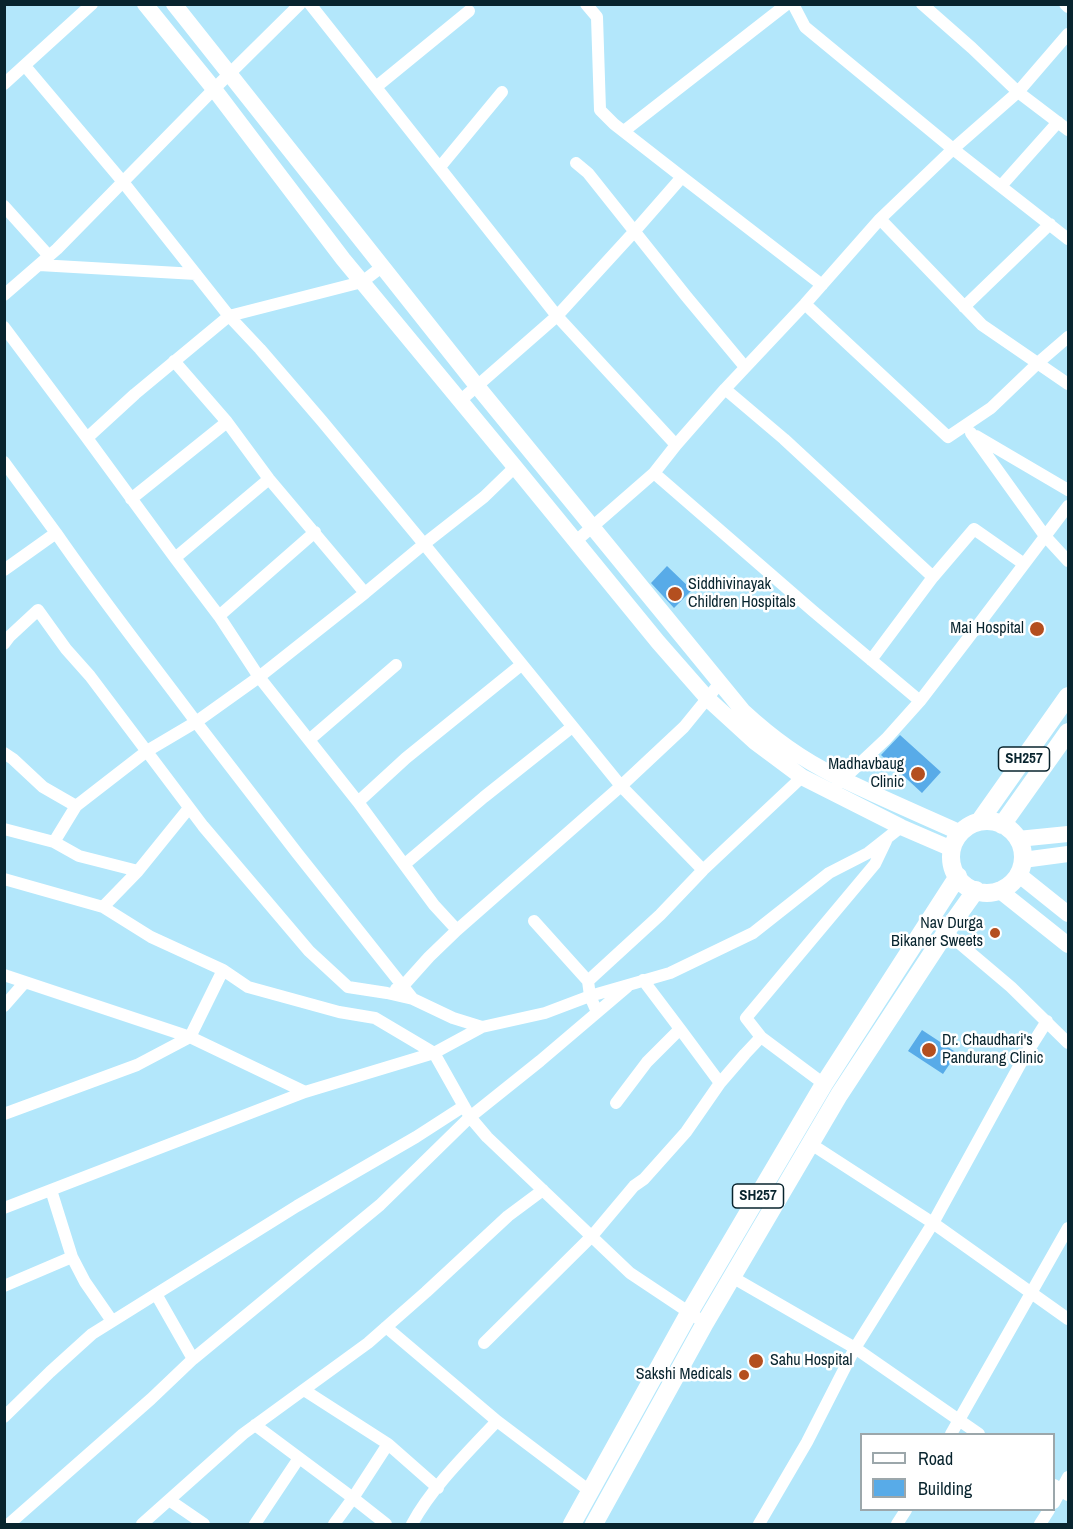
<!DOCTYPE html>
<style>
body{margin:0}
#map{position:relative;width:1073px;height:1529px;overflow:hidden;background:#b3e7fb;font-family:"Archivo Narrow",sans-serif}
canvas{display:block}
.frame{position:absolute;inset:0;border:6px solid #08242e;pointer-events:none}
.legend{position:absolute;left:860px;top:1433px;width:195px;height:78px;box-sizing:border-box;background:#fff;border:2px solid #9ca7ab;margin:0;padding:8px 10px;list-style:none;font-size:18px;color:#08242e}
.legend li{display:flex;align-items:center;gap:12px;height:30px}
.legend b{width:30px;border:2px solid #9ca7ab}
</style>
<div id="map">
<canvas width="1073" height="1529"></canvas>
<div class="frame"></div>
<ul class="legend">
<li><b style="height:8px;background:#fff"></b>Road</li>
<li><b style="height:16px;background:#58abe8"></b>Building</li>
</ul>
</div>
<script>
const ctx = document.querySelector('canvas').getContext('2d');
ctx.lineJoin = 'round';
function fillPath(path, color) { ctx.fillStyle = color; ctx.fill(path, 'evenodd'); }
function trace(path, color, width, dash) { ctx.strokeStyle = color; ctx.lineWidth = width; ctx.lineCap = dash ? 'butt' : 'round'; ctx.setLineDash(dash || []); ctx.stroke(path); }
function drawText(font, color, halo, rows, align = 'center') {
  ctx.font = font + ' "Archivo Narrow",sans-serif'; ctx.lineWidth = 5; ctx.setLineDash([]); ctx.textBaseline = 'middle'; ctx.strokeStyle = halo; ctx.fillStyle = color; for (const [text, x, y, turn = 0] of rows) {
    ctx.save(); ctx.translate(x, y); ctx.rotate((+turn || 0) * Math.PI / 180); ctx.textAlign = isNaN(turn) ? turn : align; if (halo) ctx.strokeText(text, 0, 0); ctx.fillText(text, 0, 0); ctx.restore();
  }
}
fillPath(new Path2D(`
 M667,566L692,590L674,608L651,583Z
 M900,735L941,772L922,793L881,755Z
 M922,1030L957,1053L943,1074L908,1051Z`), '#58abe8');
trace(new Path2D(`
 M310,4L557,316L676,445
 M586,4L597,17L600,110L614,124L682,177
 M793,4L805,27L953,149L1018,92L1068,34
 M922,4L972,48L1018,92L1068,130
 M1065,4L1068,7
 M25,66L123,182L229,316L260,349L322,421L424,544L484,497L515,467
 M4,84L92,4
 M376,87L469,11
 M624,131L787,4
 M576,163L588,173L686,296L745,367
 M440,167L502,92
 M1001,186L1058,122
 M4,206L49,256
 M880,219L982,325L1068,384
 M39,265L196,274
 M383,266L362,282L229,316L135,394L87,438L175,558L219,616L259,677L358,802L434,905L457,930
 M4,295L57,249L214,89L300,4
 M805,304L948,437L991,408L1039,362L1068,337
 M964,307L1050,224
 M4,327L87,438
 M174,361L227,422
 M725,389L784,439L933,577
 M461,400L557,316L633,233L682,177L822,285
 M971,433L1045,536L1068,561
 M976,436L1068,490
 M4,462L56,533
 M654,473L813,611L920,701
 M131,499L227,422L269,479L365,593L424,544L621,786L703,870
 M576,541L654,473L676,445L725,389L805,304L880,219L953,149L1068,239
 M175,558L269,479
 M4,570L56,533C100,597 149,659 196,722L147,751L76,806L43,787L13,759L4,753
 M365,593L259,677L196,722L297,853L413,999L453,1018L482,1027L545,1013L590,996L597,1012
 M219,616L315,532
 M4,644L10,636L38,610L66,649L90,676L203,826L309,951L348,987L387,993L413,999
 M871,660L933,577L974,529L1024,564
 M309,740L396,665
 M802,777L703,870L660,915L588,981L590,996L670,973L753,933L829,873L868,853L901,827
 M838,784L886,739L920,701L966,641L1068,506
 M358,802L406,758L521,665
 M4,829L54,842L76,806
 M54,842L79,856L138,871L189,808
 M405,864L484,797L572,727
 M4,879L103,907L151,937L223,970L190,1037L137,1065L4,1114
 M103,907L138,871
 M534,921L588,981
 M946,932L1011,987L1068,1043
 M223,970L248,987L339,1012L375,1018L434,1053
 M4,975L190,1037L305,1092L434,1053
 M627,987L540,1061L470,1117L487,1137L630,1273L705,1323
 M396,989L403,986L429,957L457,930L621,786L684,727L719,684
 M4,1006L25,982
 M680,1029L720,1083
 M824,1084L761,1037L746,1018L875,864L886,841
 M616,1103L647,1062L680,1029L643,980
 M811,1144L933,1223L1068,1319
 M4,1208L305,1092
 M72,1257L85,1282L112,1321
 M732,1277L855,1348L979,1434
 M4,1286L72,1257L51,1190
 M156,1294L193,1359
 M386,1327L497,1421L591,1492
 M484,1343L592,1236L634,1186L644,1179L686,1132L720,1083L745,1054L761,1037
 M304,1390L388,1444L353,1498L386,1524
 M4,1417L50,1372L92,1334L297,1206L416,1137L464,1106
 M255,1425L353,1498L334,1524
 M951,1434L1068,1228
 M388,1444L438,1488
 M1054,1485L1068,1495
 M169,1500L204,1524
 M1054,1503L1068,1477
 M9,1524L151,1399L193,1359L380,1205L470,1117L434,1053L482,1027
 M142,1524L243,1434L368,1343L426,1292L508,1216L543,1190
 M255,1524L299,1458
 M412,1524C432,1487 468,1452 497,1421
 M759,1524L807,1442L855,1348L933,1223L1023,1059L1047,1021
 M897,1524L906,1510
 M1040,1524L1049,1510`), '#fff', 12);
trace(new Path2D(`
 M145,4L214,89L343,259L515,467L658,642L708,699L755,742L802,777L901,827L952,849
 M174,4L477,386L743,711C770,736 801,759 834,775C876,796 919,814 961,833
 M1018,839L1068,834
 M1023,860L1068,854
 M1018,874L1068,914
 M999,890L1068,945`), '#fff', 16);
trace(new Path2D(`
 M951 857a36 36 0 1 1 72 0a36 36 0 1 1-72 0Z
 M979,822L1068,696
 M1002,825L1068,732
 M572,1524L689,1313L824,1084L958,876
 M594,1524L705,1323L839,1095L946,932L976,890`), '#fff', 18);
for (const [x, y, r, color] of [
 [675,594,8,"#b44f1f"],
 [1037,629,8,"#b44f1f"],
 [918,774,8,"#b44f1f"],
 [995,933,6,"#b44f1f"],
 [929,1050,8,"#b44f1f"],
 [756,1361,8,"#b44f1f"],
 [744,1375,6,"#b44f1f"]
]) { const dot = new Path2D(); dot.arc(x, y, r, 0, 2 * Math.PI); ctx.fillStyle = color; ctx.fill(dot); trace(dot, '#fff', 2); }
for (const [x, y, w] of [
 [1024,759,51],
 [758,1196,51]
]) { const box = new Path2D(); box.roundRect(x - w / 2, y - 12, w, 24, 4.5); ctx.fillStyle = '#fff'; ctx.fill(box); trace(box, '#08242e', 1.5); }
drawText('bold 15px', '#08242e', null, [
 ["SH257",1024,759],
 ["SH257",758,1196]
]);
drawText('16px', '#08242e', '#fff', [
 ["Siddhivinayak",688,585,"left"],
 ["Children Hospitals",688,603,"left"],
 ["Mai Hospital",1024,629],
 ["Madhavbaug",904,765],
 ["Clinic",904,783],
 ["Nav Durga",983,924],
 ["Bikaner Sweets",983,942],
 ["Dr. Chaudhari's",942,1041,"left"],
 ["Pandurang Clinic",942,1059,"left"],
 ["Sahu Hospital",770,1361,"left"],
 ["Sakshi Medicals",732,1375]
], 'right');
</script>
